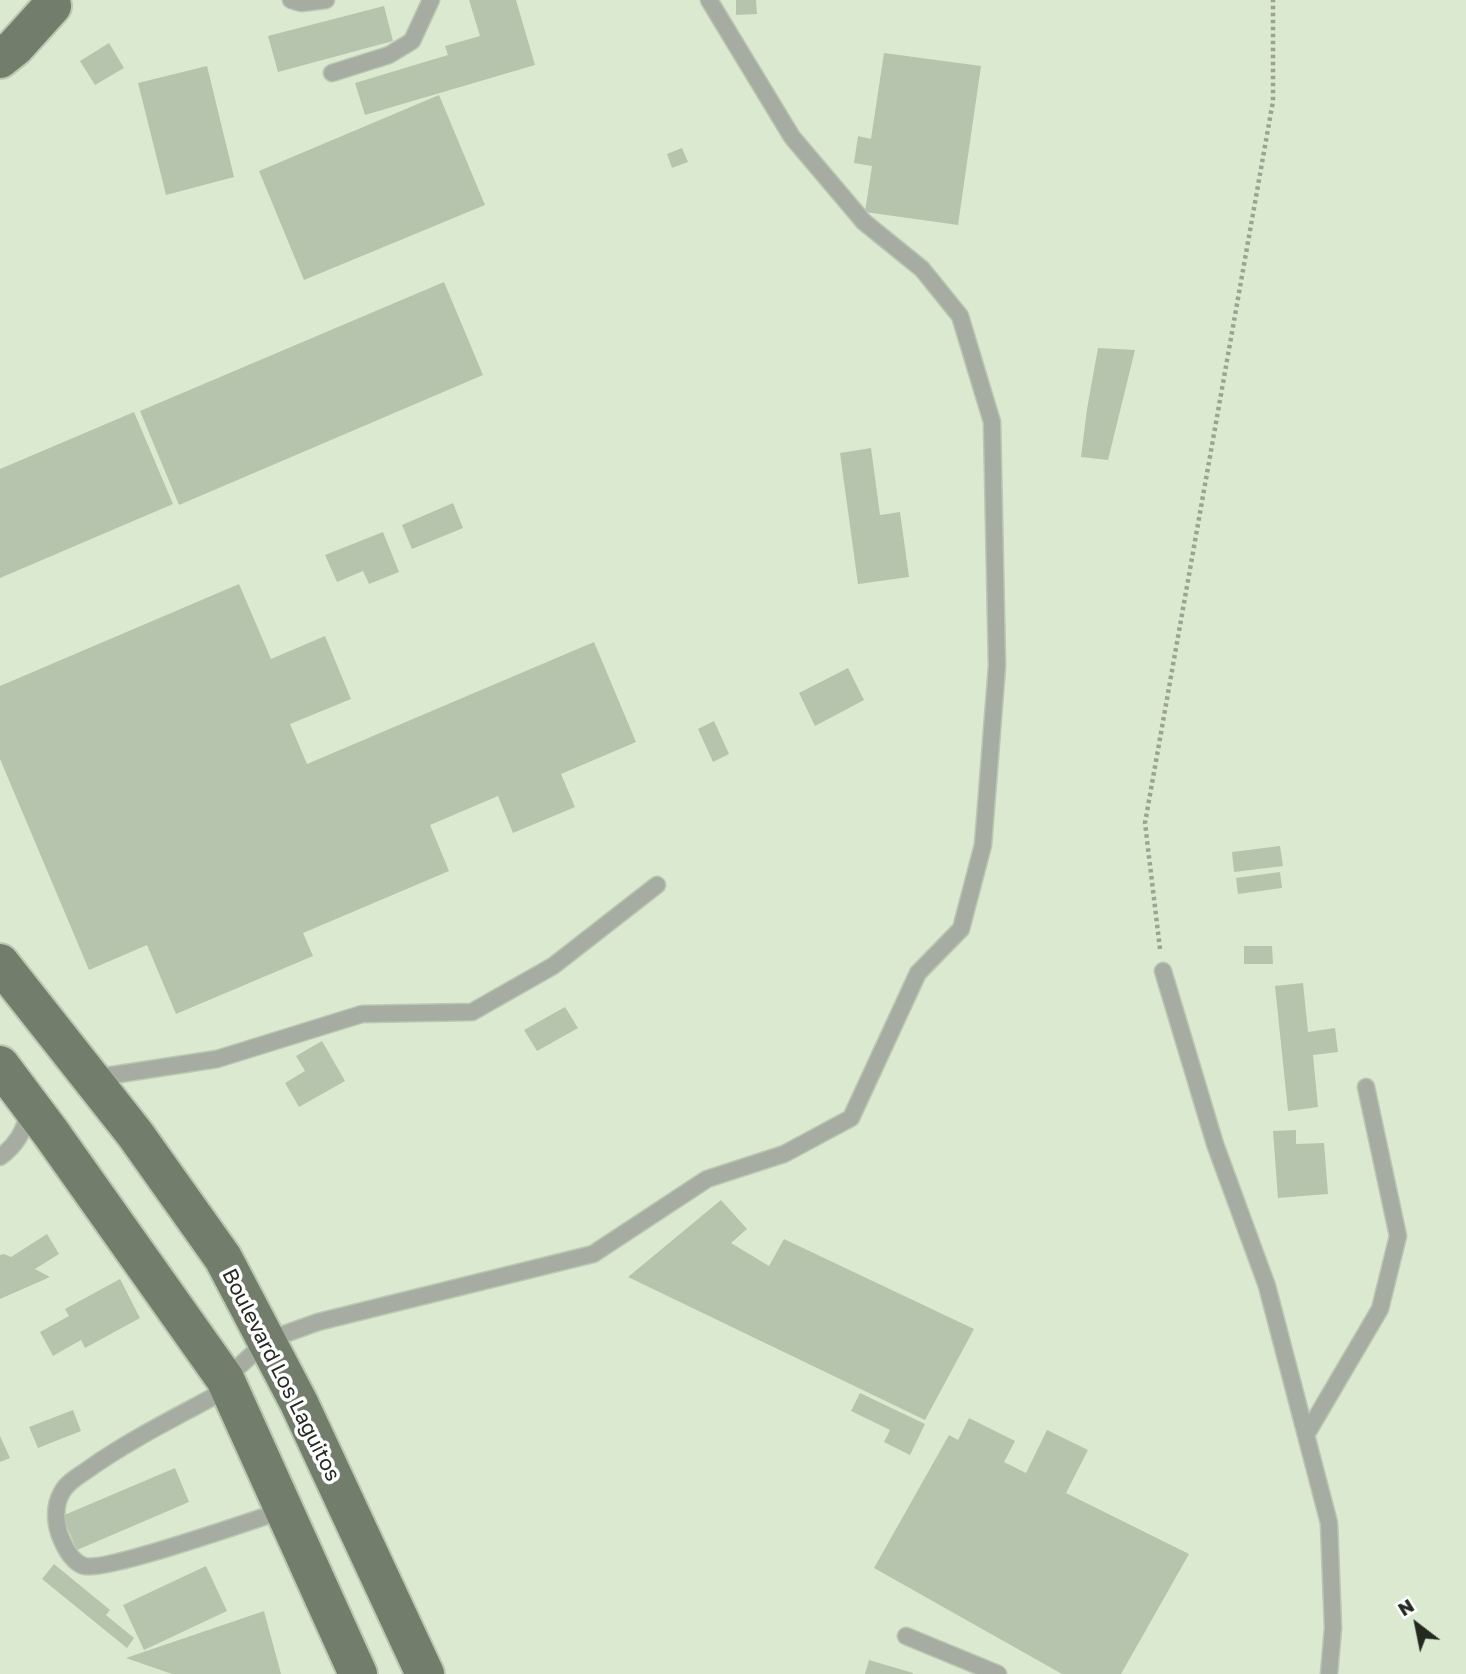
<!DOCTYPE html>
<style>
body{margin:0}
#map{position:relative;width:1466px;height:1674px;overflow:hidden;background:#dbe9d1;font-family:"Golos Text",sans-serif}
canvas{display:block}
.north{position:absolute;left:1382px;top:1590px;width:70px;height:70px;-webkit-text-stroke:5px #fff;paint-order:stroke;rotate:328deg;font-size:19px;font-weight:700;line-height:28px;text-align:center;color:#252a21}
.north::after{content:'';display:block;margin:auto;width:24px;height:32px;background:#252a21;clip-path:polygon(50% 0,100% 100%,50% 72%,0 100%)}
</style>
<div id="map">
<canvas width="1466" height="1674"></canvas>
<div class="north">N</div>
</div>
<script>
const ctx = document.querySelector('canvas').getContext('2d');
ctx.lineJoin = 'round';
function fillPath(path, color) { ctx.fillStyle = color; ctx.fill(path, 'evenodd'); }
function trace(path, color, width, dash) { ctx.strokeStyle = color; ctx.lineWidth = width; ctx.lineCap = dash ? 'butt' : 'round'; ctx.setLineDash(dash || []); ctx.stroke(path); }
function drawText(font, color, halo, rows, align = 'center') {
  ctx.font = font + ' "Golos Text",sans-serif'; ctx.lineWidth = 7; ctx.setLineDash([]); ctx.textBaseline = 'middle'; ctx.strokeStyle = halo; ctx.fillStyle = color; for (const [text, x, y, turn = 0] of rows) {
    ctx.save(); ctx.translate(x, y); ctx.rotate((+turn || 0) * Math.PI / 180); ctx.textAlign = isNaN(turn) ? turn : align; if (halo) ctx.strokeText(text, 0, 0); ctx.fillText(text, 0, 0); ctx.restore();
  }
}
fillPath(new Path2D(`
 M469,0H516L535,65L365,115L355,83L448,55L445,46L480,36Z
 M736,0H756L757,14L736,15Z
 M384,6L393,41L278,72L268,36Z
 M109,43L124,68L95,85L80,61Z
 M884,53L981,66L958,225L865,212L872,166L854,163L858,136L871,139Z
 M207,66L234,177L166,195L138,83Z
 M439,95L485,205L304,280L259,171Z
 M682,148L688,162L672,168L667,154Z
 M444,282L483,375L179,505L140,411Z
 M1098,348L1135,350L1108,460L1081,457L1087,409Z
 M134,412L173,504L0,578V469Z
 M871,448L880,515L900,512L909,577L858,584L840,453Z
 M453,503L463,528L412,549L402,525Z
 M383,532L399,572L369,584L363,571L337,582L325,555Z
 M239,584L271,659L325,636L351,699L290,724L307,764L594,642L636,742L561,774L575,807L513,833L498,796L430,825L449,871L303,933L313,956L176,1014L147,945L89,970L0,759V686Z
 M848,668L864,700L815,726L799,693Z
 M714,721L729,754L713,762L698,729Z
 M1280,846L1283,866L1234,872L1232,852Z
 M1280,872L1282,888L1238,894L1236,878Z
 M1244,946H1272L1273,964H1244Z
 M1303,983L1308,1032L1335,1028L1338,1052L1313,1055L1318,1107L1288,1111L1275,986Z
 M565,1007L578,1028L537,1051L524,1030Z
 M322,1041L345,1081L299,1107L285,1083L305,1071L296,1056Z
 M1296,1130V1144L1324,1143L1328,1194L1278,1198L1273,1131Z
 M721,1200L747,1229L731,1243L769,1266L784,1239L974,1329L925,1420L628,1277Z
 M47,1234L59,1254L35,1269L50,1277L0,1299V1255L4,1254L11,1257Z
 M120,1279L140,1318L85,1348L81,1340L53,1356L40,1332L69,1316L65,1309Z
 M860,1393L925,1424L910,1455L884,1442L890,1430L851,1411Z
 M73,1410L81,1431L38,1448L29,1427Z
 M969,1418L1015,1441L1004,1462L1026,1473L1047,1430L1088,1450L1066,1493L1189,1554L1121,1674H1062L874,1568L949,1435L958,1440Z
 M0,1436L10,1458L0,1462Z
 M175,1468L189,1502L77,1550L62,1516Z
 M54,1564L110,1610L106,1615L134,1638L127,1648L42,1579Z
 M206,1566L227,1611L144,1650L123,1605Z
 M264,1611L281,1674H172L126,1658Z
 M869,1660L913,1673V1674H865Z`), '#b7c4ad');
const lane = new Path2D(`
 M291,0L301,3L326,0
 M332,73L389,55L412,41L431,0
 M1163,971L1215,1144L1267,1286L1329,1523L1333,1628L1329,1674
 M93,1078L217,1059L362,1014L472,1012L553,966L657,885
 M0,1157C17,1145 25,1130 29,1110
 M225,1379L268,1340L318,1322L593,1254L707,1179L784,1154L851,1118L918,973L961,929L983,845L997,666L992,422L960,316L922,269L864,222L792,137L709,0
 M229,1388C183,1414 134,1437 90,1468C81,1475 68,1481 62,1492C55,1504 55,1519 59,1533C63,1544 71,1562 84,1566C105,1572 254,1520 284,1510
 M1306,1435L1380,1309L1398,1236L1366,1087
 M906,1636L998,1674`);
const primary = new Path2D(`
 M0,59L15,47L52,6
 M0,963L135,1134L223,1258L299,1403L425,1674
 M0,1065L51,1133L225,1379L358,1674`);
trace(lane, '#bac7b1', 19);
trace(primary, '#bac7b1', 42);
trace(new Path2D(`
 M1160,949L1145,823L1273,101V0`), '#9aa492', 4.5, [3.5, 3.5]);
trace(lane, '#a6aca2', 16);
trace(primary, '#727d6b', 38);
drawText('21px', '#252a21', '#fff', [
 ["Boulevard Los Laguitos",281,1375,63]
]);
</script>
